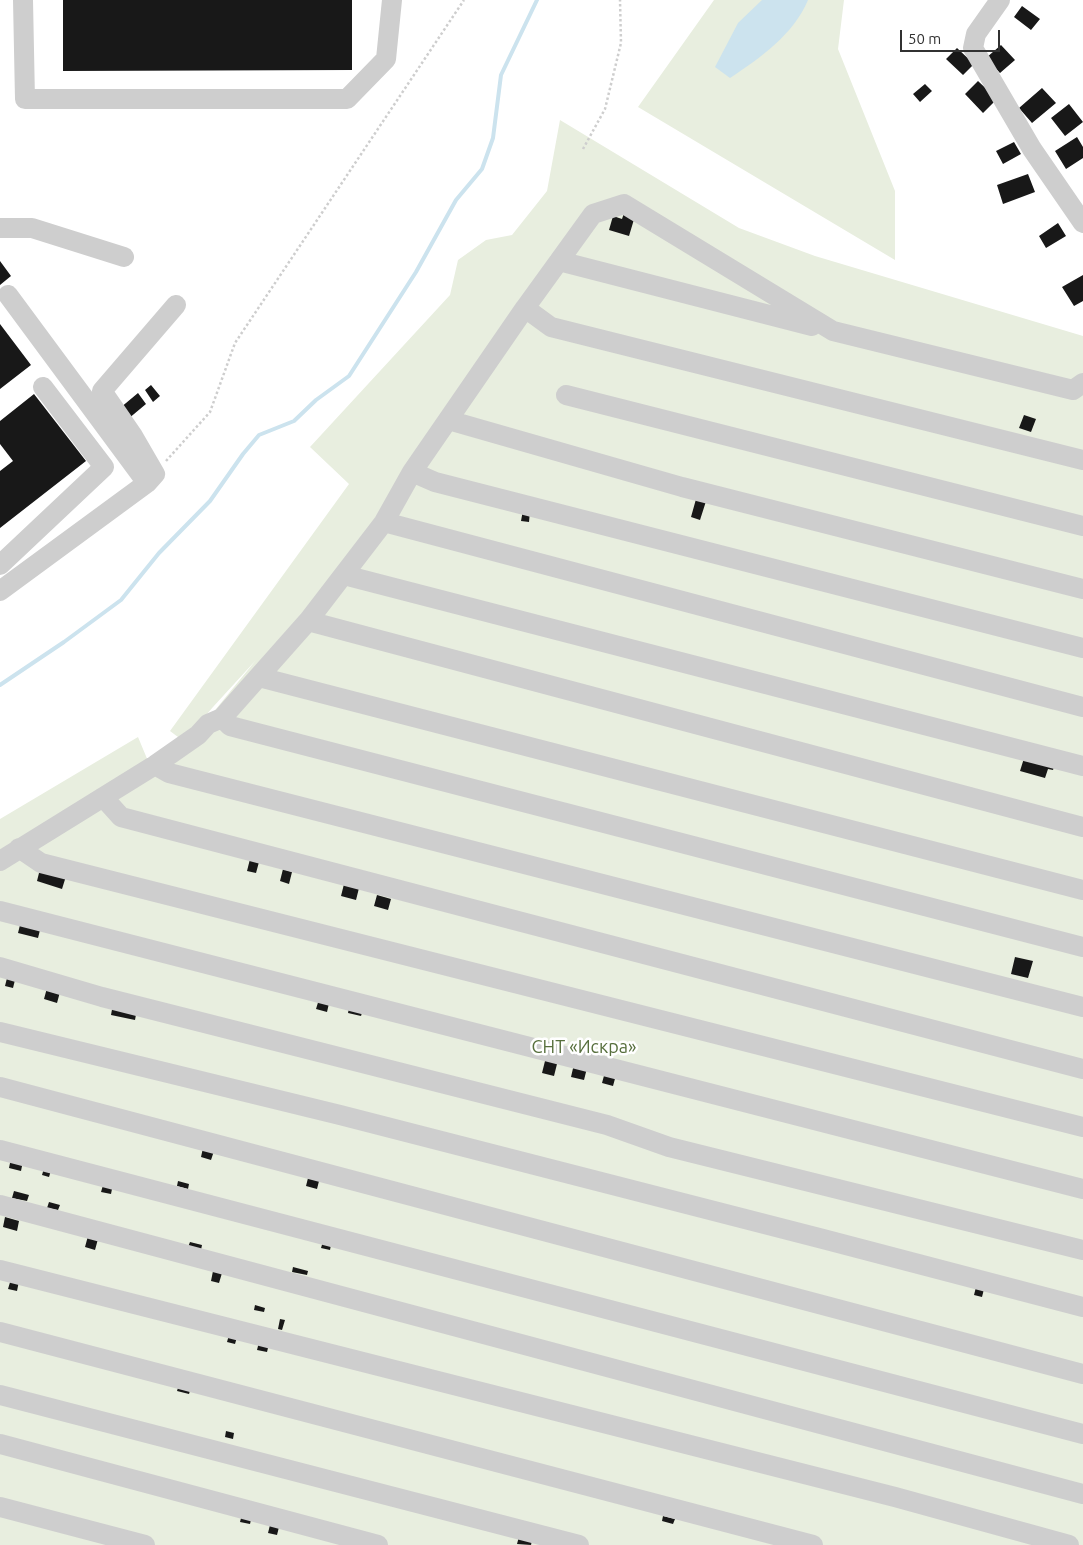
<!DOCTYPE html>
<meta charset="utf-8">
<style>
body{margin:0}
#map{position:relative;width:1083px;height:1545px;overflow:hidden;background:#fff;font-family:Ubuntu,sans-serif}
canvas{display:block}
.scale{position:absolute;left:900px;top:30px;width:100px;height:22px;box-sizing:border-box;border:2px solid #313131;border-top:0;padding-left:6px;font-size:15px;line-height:18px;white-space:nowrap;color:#313131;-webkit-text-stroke:4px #fff;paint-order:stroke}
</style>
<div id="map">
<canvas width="1083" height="1545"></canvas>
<div class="scale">50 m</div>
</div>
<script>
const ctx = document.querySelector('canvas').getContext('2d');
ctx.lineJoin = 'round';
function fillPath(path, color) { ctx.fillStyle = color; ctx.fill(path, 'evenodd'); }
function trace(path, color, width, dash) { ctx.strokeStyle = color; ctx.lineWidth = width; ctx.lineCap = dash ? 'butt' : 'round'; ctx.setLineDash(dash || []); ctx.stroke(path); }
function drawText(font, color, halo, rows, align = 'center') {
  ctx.font = font + ' Ubuntu,sans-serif'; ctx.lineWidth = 5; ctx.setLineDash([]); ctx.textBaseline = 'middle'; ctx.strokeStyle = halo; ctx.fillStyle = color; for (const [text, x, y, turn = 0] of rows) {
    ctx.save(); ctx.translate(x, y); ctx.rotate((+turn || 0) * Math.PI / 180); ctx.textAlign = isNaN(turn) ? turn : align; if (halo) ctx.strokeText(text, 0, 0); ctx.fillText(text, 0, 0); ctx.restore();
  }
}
fillPath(new Path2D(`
 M714,0H844L838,49L895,191V260L638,107Z
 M560,120L739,228L815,256L1083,336V1545H0V819L138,737L148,761L182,740L170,731L349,484L310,447L450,295L458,260L486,240L512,235L547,191ZM256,660L198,731L188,736L213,707Z`), '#e8eedf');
fillPath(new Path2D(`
 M762,0H808C794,34 760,58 730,78L715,67L738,23Z`), '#cce3ee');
trace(new Path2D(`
 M0,685L64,642L121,600L159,553L210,501L243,454L259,435L294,421L316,400L349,376L416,272L456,200L482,169L493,138L501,75L537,0`), '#cce3ee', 4);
fillPath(new Path2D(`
 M63,0H352V70L63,71Z
 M1022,6L1040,19L1031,30L1014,17Z
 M1001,45L1015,60L1000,73L986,58Z
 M957,48L974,64L963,75L946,59Z
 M978,81L997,99L983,113L965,94Z
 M925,84L932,91L920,102L913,94Z
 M1042,88L1056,103L1032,123L1019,108Z
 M1069,104L1083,122L1065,136L1051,118Z
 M1077,137L1083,147V158L1066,169L1055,151Z
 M1014,142L1021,154L1003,164L996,151Z
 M1028,174L1035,192L1003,204L997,185Z
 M624,213L635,216L629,236L609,230L613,216L622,219Z
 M1058,223L1066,236L1046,248L1039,236Z
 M0,261L11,276L0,285Z
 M1083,275V301L1074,306L1062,287Z
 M0,324L31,365L0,389Z
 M151,385L160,396L153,402L145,390Z
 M138,393L146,404L128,419L120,408Z
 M34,394L86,461L0,528V471L13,461L0,444V421Z
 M1024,415L1036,419L1031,432L1019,428Z
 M698,492L708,495L700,520L691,517Z
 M523,510L530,511L529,522L521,521Z
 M1025,755L1055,764L1053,770L1048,769L1045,778L1020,771Z
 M250,859L259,862L256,873L247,871Z
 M41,865L67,873L62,889L37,881Z
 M283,869L292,872L289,884L280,881Z
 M344,884L359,888L356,900L341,896Z
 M377,895L391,899L388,910L374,906Z
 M21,921L41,926L38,938L18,933Z
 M1015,957L1033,961L1028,978L1011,974Z
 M7,978L15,980L13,988L5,986Z
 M47,988L60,992L57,1003L44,999Z
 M320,996L330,999L327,1012L316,1009Z
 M350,1003L364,1007L361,1016L348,1013Z
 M113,1004L137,1009L135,1020L111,1015Z
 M546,1057L558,1060L554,1076L542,1073Z
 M574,1064L587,1068L584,1080L571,1077Z
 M605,1072L616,1075L613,1086L602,1083Z
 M203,1148L214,1151L211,1160L201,1157Z
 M11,1158L23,1161L21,1171L9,1168Z
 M45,1165L52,1167L49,1177L42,1175Z
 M309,1174L320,1177L317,1189L306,1186Z
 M178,1181L189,1184L188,1189L177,1186Z
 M104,1182L113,1184L111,1194L101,1192Z
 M14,1191L29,1195L27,1201L12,1198Z
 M49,1202L60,1205L58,1210L47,1208Z
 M5,1217L19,1221L17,1231L3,1227Z
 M88,1236L98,1239L95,1250L85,1247Z
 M324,1238L332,1240L330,1250L321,1248Z
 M190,1242L202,1245L201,1250L188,1247Z
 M293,1267L308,1271L307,1275L292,1272Z
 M213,1271L222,1273L219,1283L211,1281Z
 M11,1279L19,1281L17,1291L8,1289Z
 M977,1283L985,1285L982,1297L974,1295Z
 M255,1305L265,1308L264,1312L254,1310Z
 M280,1319L285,1320L282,1330L278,1329Z
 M229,1335L237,1337L235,1344L227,1342Z
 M259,1342L269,1344L267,1352L257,1350Z
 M180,1381L192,1384L189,1394L177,1391Z
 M226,1431L234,1433L233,1439L225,1437Z
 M242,1514L252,1516L250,1524L240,1522Z
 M663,1516L675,1519L673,1524L662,1521Z
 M271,1521L280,1523L277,1535L268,1533Z
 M521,1529L534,1532L531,1545L517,1544Z`), '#181818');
trace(new Path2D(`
 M583,149L605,109L621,43L620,0
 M166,461L210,412L235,343L464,0`), '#cecece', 2.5, [2.5, 2.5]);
trace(new Path2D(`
 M23,0L25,99H347L386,59L392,0
 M1000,0L976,34L973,48L1032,149L1083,223
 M0,228H32L124,257
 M559,261L812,326
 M8,295L147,483
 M525,308L551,327L1083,460
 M566,395L1083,526
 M448,420L682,487L1083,589
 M412,472L435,482L1083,648
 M384,522L1083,707
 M0,565L104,467L43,387
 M344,575L1083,766
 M0,591L147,483L155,474L133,436L102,391L176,305
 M308,621L1083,827
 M259,677L1083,890
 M222,718L230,726L1083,947
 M155,765L169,773L1083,1007
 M103,797L121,817L1083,1069
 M19,848L41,863L1083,1127
 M0,861L155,765L198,735L208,724L222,718L308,621L384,522L412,472L525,308L593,214L624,204L833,331L1073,390L1083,383
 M0,911L1083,1189
 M0,967L102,997L607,1125L669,1147L1083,1250
 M0,1032L340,1115L823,1239L1083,1307
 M0,1087L1083,1374
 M0,1150L1083,1434
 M0,1205L1083,1494
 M0,1270L895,1497L1069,1545
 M0,1332L813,1545
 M0,1395L579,1545
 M0,1444L378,1545
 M0,1507L145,1545`), '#cecece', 20);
drawText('18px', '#576f3d', '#fff', [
 ["СНТ «Искра»",584,1047]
]);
</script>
